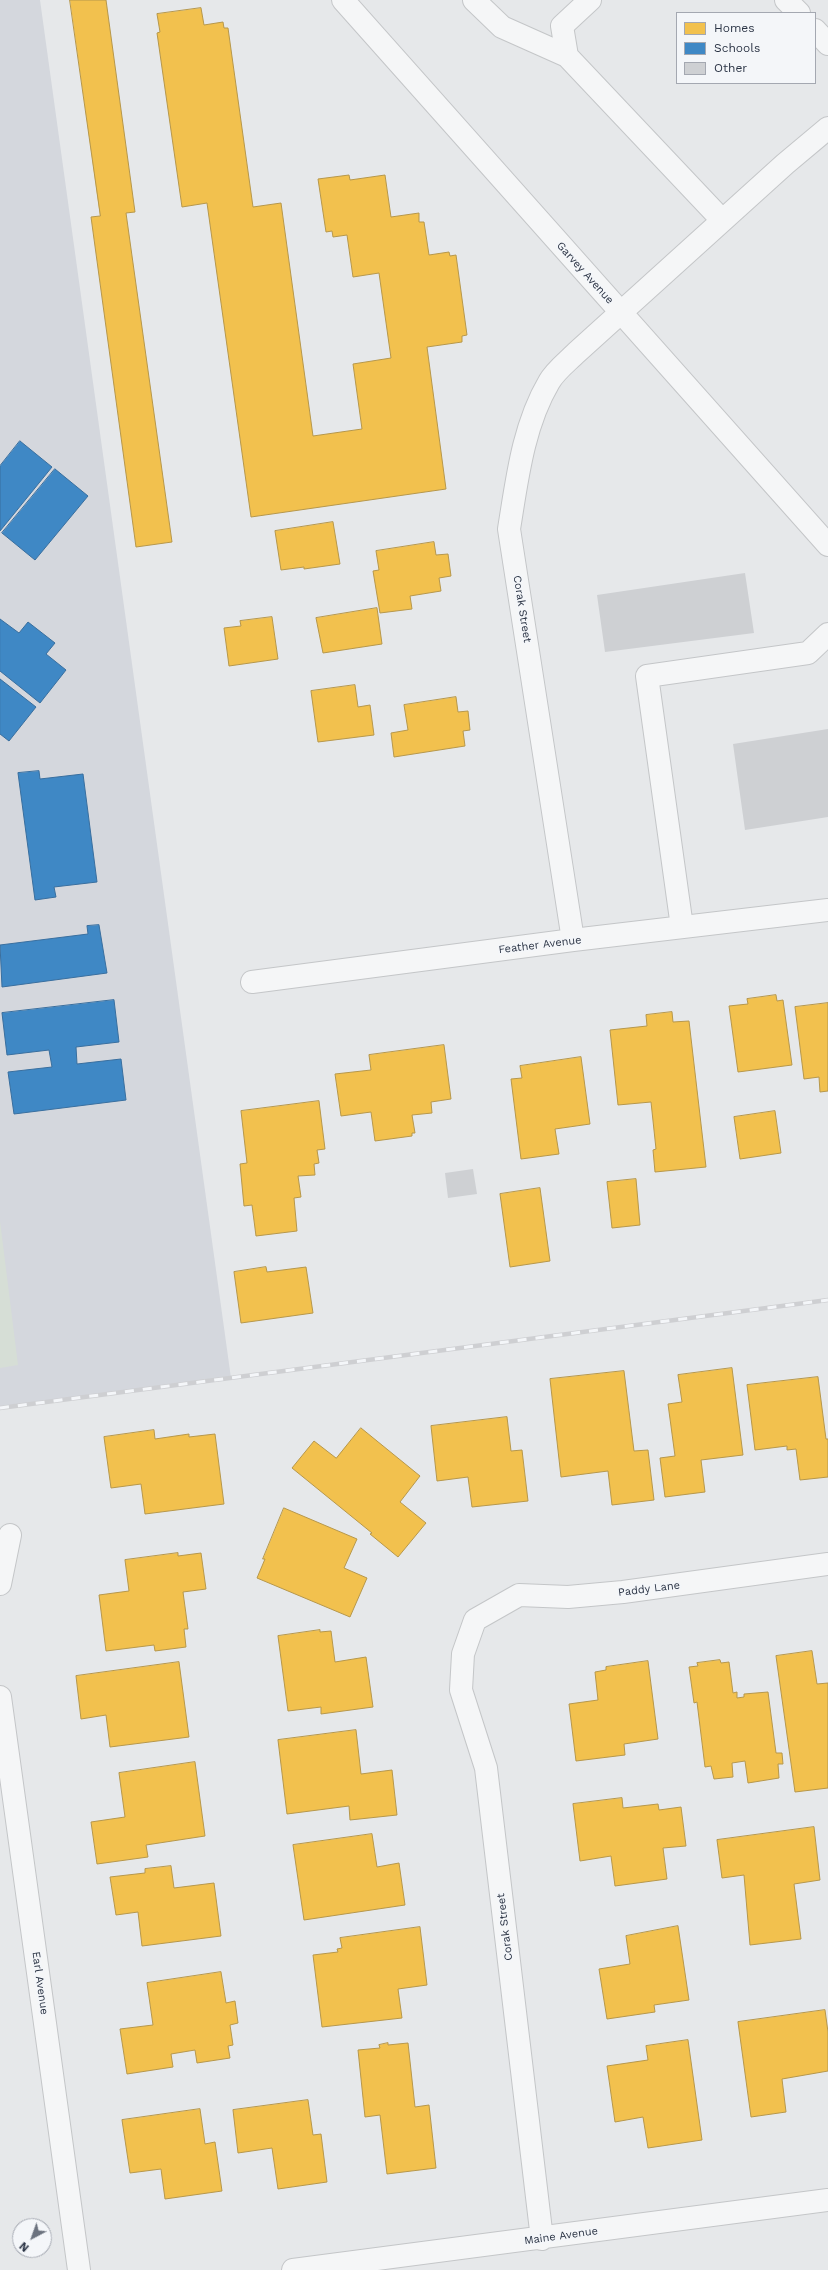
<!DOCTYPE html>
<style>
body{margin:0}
#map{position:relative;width:828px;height:2270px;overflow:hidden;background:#e6e8ea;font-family:"Work Sans",sans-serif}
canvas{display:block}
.legend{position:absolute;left:676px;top:12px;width:140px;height:72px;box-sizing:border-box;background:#f4f6f9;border:1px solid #a4a8b1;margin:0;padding:5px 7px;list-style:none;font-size:12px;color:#2b3445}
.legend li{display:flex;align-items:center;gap:8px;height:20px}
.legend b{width:20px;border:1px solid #a4a8b1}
.north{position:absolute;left:12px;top:2218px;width:40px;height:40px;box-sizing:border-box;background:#f4f6f9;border:1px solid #a4a8b1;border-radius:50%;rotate:221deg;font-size:11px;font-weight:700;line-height:16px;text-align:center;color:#2b3445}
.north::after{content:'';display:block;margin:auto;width:14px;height:18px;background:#6c737f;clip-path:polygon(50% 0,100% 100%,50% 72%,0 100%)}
</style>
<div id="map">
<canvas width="828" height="2270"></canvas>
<ul class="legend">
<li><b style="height:11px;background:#f2c14e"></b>Homes</li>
<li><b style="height:11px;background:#3f88c5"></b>Schools</li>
<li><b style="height:11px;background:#ced0d3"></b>Other</li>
</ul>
<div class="north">N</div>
</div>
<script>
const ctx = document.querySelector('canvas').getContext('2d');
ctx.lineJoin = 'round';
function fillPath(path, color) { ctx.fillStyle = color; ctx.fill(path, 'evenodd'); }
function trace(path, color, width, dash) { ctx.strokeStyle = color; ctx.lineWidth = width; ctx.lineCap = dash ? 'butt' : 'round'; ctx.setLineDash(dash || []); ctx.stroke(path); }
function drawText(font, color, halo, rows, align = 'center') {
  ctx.font = font + ' "Work Sans",sans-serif'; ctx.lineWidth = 4; ctx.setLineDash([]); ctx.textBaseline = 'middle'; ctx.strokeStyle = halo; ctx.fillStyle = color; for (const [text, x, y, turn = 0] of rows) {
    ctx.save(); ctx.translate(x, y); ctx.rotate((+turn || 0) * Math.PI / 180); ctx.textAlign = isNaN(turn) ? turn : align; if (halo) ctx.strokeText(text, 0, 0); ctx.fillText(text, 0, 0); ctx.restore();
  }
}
fillPath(new Path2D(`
 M0,0H40L231,1378L0,1408Z`), '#d4d7dd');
fillPath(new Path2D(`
 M0,1221L18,1365L0,1368Z`), '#d6ded6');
const homes = new Path2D(`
 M70,0H106L135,212L126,213L172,542L136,547L91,217L100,216Z
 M201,8L204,25L223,22L224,28H228L253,207L281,203L313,436L362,429L353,364L391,358L379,273L353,277L347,235L333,237L332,231L326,232L318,179L349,175L350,180L385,175L391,217L419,213V222H424L429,255L449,252L450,256L456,255L467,335L462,336V342L427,347L446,489L251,517L207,203L182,207L157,33L160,32L157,14Z
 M333,522L340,564L304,569V567L281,570L275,531Z
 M434,542L436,555L448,554L451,576L439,578L441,591L410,596L412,609L380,613L373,571L379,570L376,551Z
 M377,608L382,644L323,653L316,618Z
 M272,617L278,659L229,666L224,628L241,626L240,621Z
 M355,685L358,707L370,705L374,735L318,742L311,691Z
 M456,697L458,712L468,711L470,730L463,731L465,746L394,757L391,733L408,730L404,705Z
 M776,995L777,1001L783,1000L792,1065L738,1072L729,1006L748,1004L747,999Z
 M828,1003V1091L820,1092L819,1077L804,1079L795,1007Z
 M672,1012L673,1022L689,1021L706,1167L655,1172L653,1150L656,1149L651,1102L618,1105L610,1030L647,1026L646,1015Z
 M444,1045L451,1099L431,1102L432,1113L412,1115L415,1133H412V1136L375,1141L371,1112L341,1116L335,1074L371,1070L369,1055Z
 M581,1057L590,1124L555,1129L559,1154L521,1159L511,1079L522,1078L520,1066Z
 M319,1101L325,1149L317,1150L319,1163L314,1164L315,1175L298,1176L301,1197L294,1198L297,1231L256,1236L252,1205L244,1206L240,1164L247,1163L241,1111Z
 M775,1111L781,1153L740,1159L734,1117Z
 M636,1179L640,1225L612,1228L607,1182Z
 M540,1188L550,1261L510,1267L500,1194Z
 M266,1267L267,1272L306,1267L313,1313L241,1323L234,1272Z
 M732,1368L743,1455L701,1460L705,1492L665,1497L660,1458L675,1456L668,1404L682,1402L678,1375Z
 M624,1371L634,1451L648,1450L654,1500L612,1505L608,1471L561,1477L550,1379Z
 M818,1377L826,1439H828V1477L800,1480L796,1449L787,1450V1446L755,1450L747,1385Z
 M507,1417L511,1451L522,1450L528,1501L472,1507L468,1477L437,1481L431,1426Z
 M361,1428L420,1476L400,1502L426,1523L398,1557L370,1534L372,1533L292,1468L314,1441L336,1458Z
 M154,1430L155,1439L189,1434V1437L215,1434L224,1504L145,1514L141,1484L111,1488L104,1437Z
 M284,1508L357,1539L344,1568L367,1578L350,1617L257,1578L265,1559H263Z
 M178,1553V1556L201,1553L206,1589L183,1592L188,1629H184L186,1647L155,1651L154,1645L106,1651L99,1595L129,1591L125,1560Z
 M320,1630V1632L331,1631L335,1662L366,1657L373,1707L321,1714V1707L288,1711L278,1636Z
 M812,1651L817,1684L828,1683V1788L795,1792L776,1656Z
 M720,1660L721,1663L729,1662L733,1693L737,1692V1698L744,1697V1694L768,1692L776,1753H782L783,1764H778L779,1778L748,1783L745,1761L732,1763L733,1777L714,1779L711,1766L705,1767L697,1702L694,1703L689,1667L698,1666L697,1663Z
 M648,1661L658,1739L624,1744L625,1755L576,1761L569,1704L598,1700L595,1672L606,1670V1667Z
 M179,1662L189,1737L110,1747L106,1715L81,1719L76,1676Z
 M356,1730L361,1774L392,1770L397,1815L350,1820L349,1806L287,1814L278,1740Z
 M195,1762L205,1836L146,1845L148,1857L97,1864L91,1822L125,1817L119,1773Z
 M622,1798L623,1808L658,1804L659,1810L681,1807L686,1846L663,1848L667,1879L615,1886L611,1856L580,1861L573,1804Z
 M814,1827L820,1880L794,1884L801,1939L750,1945L744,1875L722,1878L717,1840Z
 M372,1834L377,1867L399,1863L405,1905L304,1920L293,1845Z
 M171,1866L174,1888L214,1883L221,1936L142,1946L138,1912L116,1915L110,1877L145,1873V1869Z
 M678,1926L689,2000L654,2005L655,2012L607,2019L599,1969L630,1964L626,1936Z
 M420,1927L427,1985L398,1989L402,2018L322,2027L313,1955L338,1952L337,1949L342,1948L340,1938Z
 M221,1972L226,2003L235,2001L238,2023L230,2025L233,2045L228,2046L230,2058L197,2063L195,2050L171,2054L173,2067L127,2074L120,2029L153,2025L147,1983Z
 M825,2010L828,2032V2071L782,2079L786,2112L751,2117L738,2022Z
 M688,2040L702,2140L648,2148L643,2117L615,2122L607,2066L648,2060L646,2046Z
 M388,2043V2045L408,2043L415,2107L429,2105L436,2168L387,2174L380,2115L365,2117L358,2050L380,2048L379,2045Z
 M308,2100L313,2135L321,2134L327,2182L278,2189L272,2148L238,2153L233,2110Z
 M200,2109L205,2144L215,2142L222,2191L165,2199L161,2169L130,2173L122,2120Z`);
fillPath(homes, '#f2c14e');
trace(homes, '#b6974b', 1);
const schools = new Path2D(`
 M20,441L52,467L0,531V466Z
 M55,469L88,496L35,560L2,533Z
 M0,619L19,633L28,622L55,643L46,654L66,670L40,703L0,671Z
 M0,679L36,707L9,741L0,734Z
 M39,771L40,779L83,774L97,882L54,887L56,897L35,900L18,773Z
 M99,925L107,973L2,987L0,945L88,934L87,926Z
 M114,1000L119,1042L76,1047L77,1064L121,1059L126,1100L14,1114L8,1072L52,1067L49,1050L7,1055L2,1013Z`);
fillPath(schools, '#3f88c5');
trace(schools, '#396f9f', 1);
fillPath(new Path2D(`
 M745,573L754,633L605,652L597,595Z
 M828,729V817L745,830L733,744Z
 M473,1169L477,1194L448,1198L445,1173Z`), '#ced0d3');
const minor = new Path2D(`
 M343,0L828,545
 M474,0L502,27L567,56
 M590,0L562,26L567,56L722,220
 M786,0L799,13
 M815,30L828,44
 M682,927L647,676L808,653L828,634
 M573,940L509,529C517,480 523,426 549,382C555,371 567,362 576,353L785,164L828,128
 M252,982L573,940L828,910
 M0,1584L10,1535
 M0,1697L79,2270
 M542,2239L486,1768L461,1690L463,1654L475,1620L519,1595L568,1597L623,1592L828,1564
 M293,2270L828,2200`);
trace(minor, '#c4c6c8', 24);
trace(minor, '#f5f6f7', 22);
const rail = new Path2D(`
 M0,1408L828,1300`);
trace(rail, '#cecfd2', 4.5);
trace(rail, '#f4f6f9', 3, [9]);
drawText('11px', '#2b3445', '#f4f6f9', [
 ["Garvey Avenue",585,273,48],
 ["Corak Street",522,609,81],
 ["Feather Avenue",540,945,-7],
 ["Paddy Lane",649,1589,-7],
 ["Corak Street",505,1927,-97],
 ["Earl Avenue",40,1983,82],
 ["Maine Avenue",561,2236,-8]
]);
</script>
